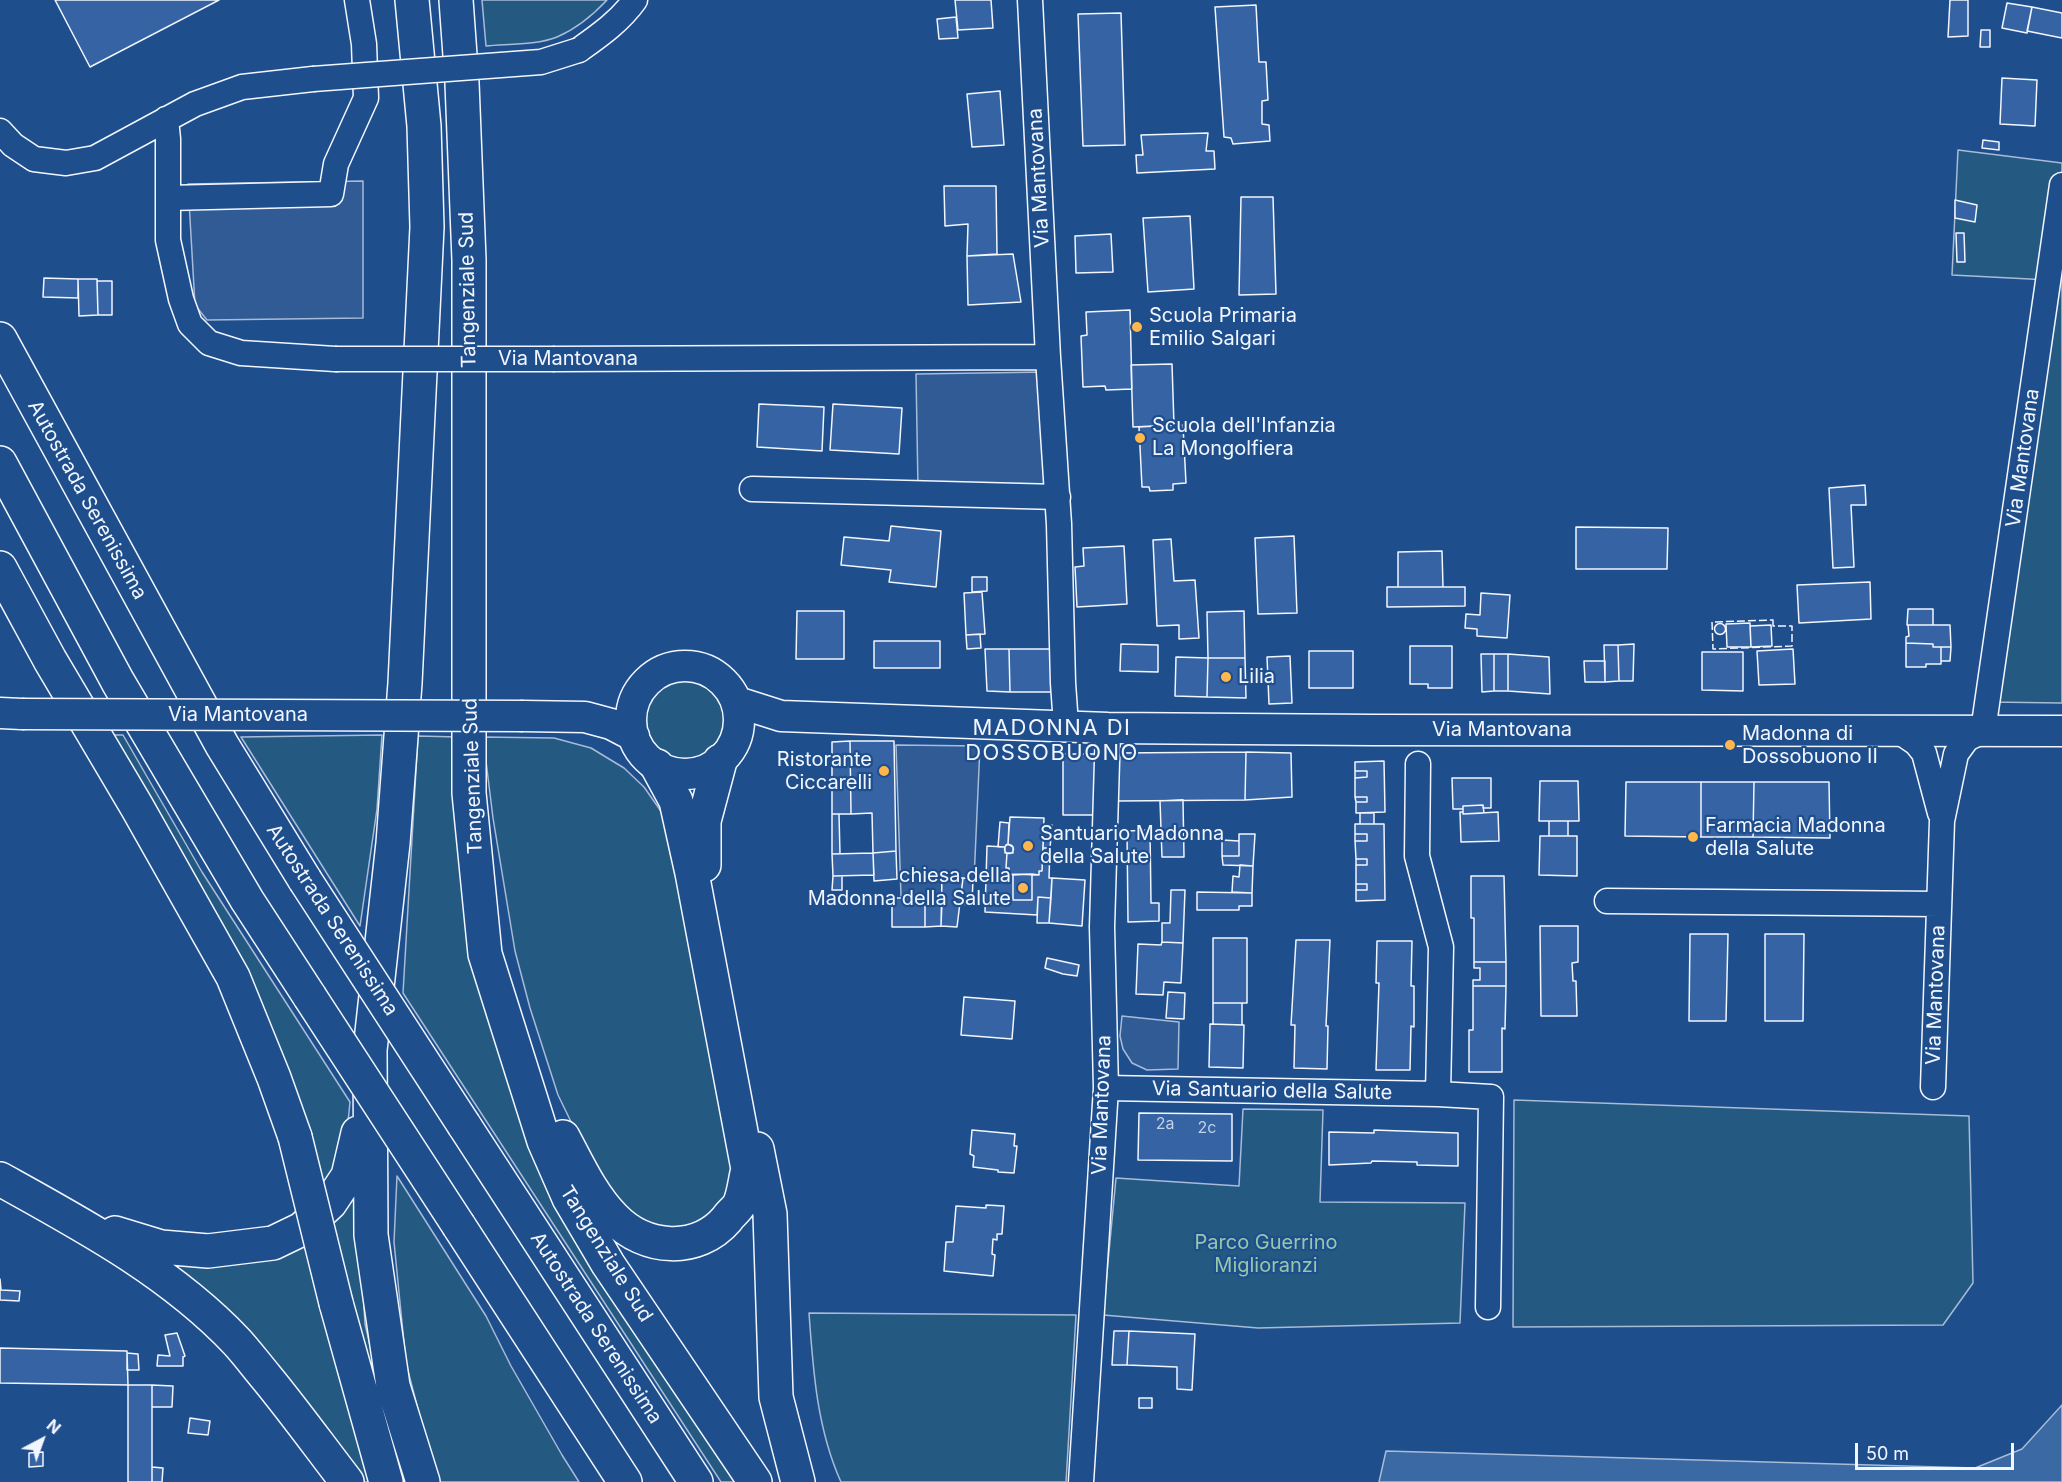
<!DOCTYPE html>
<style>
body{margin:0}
#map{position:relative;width:2062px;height:1482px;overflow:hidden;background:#1f4e8c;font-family:Inter,sans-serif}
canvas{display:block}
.north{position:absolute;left:12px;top:1410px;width:60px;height:60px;-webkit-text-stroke:4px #1f4e8c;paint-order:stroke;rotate:41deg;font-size:16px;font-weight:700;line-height:24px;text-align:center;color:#f2f6ff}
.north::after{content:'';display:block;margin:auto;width:21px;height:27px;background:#f2f6ff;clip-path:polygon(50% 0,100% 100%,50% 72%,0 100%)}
.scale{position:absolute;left:1855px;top:1443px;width:159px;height:27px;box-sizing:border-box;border:3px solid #f2f6ff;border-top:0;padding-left:8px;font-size:18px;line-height:21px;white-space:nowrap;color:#f2f6ff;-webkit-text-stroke:4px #1f4e8c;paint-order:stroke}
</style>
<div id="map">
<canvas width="2062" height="1482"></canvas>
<div class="north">N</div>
<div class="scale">50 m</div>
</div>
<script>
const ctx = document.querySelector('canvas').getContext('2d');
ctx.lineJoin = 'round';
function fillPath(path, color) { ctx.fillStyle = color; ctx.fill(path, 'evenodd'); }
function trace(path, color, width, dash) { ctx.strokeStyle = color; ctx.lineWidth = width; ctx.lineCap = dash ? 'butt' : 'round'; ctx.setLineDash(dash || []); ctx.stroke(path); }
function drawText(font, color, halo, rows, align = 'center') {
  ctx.font = font + ' Inter,sans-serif'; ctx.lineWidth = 4.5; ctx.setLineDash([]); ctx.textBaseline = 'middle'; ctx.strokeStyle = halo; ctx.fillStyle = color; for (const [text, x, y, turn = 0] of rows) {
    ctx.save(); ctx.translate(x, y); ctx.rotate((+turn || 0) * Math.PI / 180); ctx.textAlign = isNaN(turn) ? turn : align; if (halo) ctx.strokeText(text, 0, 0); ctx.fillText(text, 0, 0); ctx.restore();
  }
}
const green = new Path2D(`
 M482,0H607C593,15 576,29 557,37C538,45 507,44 486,46Z
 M1958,150L2062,163V703L1990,702L2049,280L1952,275Z
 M642 719a43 43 0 1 1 86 0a43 43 0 1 1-86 0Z
 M107,735H123L202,872L350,1102C347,1141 341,1156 322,1190Z
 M382,735L377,809L360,926L241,737Z
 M418,736L458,737L520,1102L740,1482H721L403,993Z
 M483,737L554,738L591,748L624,768L644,787L665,817L737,1164L733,1188L718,1213L675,1232L631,1221L596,1173L558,1095L530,1008L515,951L493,818Z
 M1514,1100L1969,1116L1973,1283L1943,1325L1513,1327Z
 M1243,1109L1323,1110L1320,1202L1465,1203L1460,1323L1258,1328L1103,1315L1116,1178L1239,1186Z
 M397,1176L486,1316L511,1366L562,1455L579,1482H439L430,1456L406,1363L394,1242Z
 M357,1189L365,1324L389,1427L407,1482H400L383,1429L331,1216Z
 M310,1238L376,1482H357L153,1258Z
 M809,1313L1076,1315L1066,1482H841C817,1429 813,1370 809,1313Z`);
fillPath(green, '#245a82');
trace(green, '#a8bbd7', 1.5);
const parking = new Path2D(`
 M363,181V318L207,320L195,305L188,184Z
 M1046,372L1048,486L918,488L916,374Z
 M896,745L980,746L974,880L942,877V902L925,901L911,898V896H901Z
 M1122,1016L1179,1022L1178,1069L1147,1070L1132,1063L1123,1049L1120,1036Z`);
fillPath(parking, '#305b95');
trace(parking, '#a8bbd7', 1.5);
const water = new Path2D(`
 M2062,1405V1482H1379L1386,1451L1975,1468L2022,1449Z`);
fillPath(water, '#3b69a3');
trace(water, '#a8bbd7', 1.5);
const building = new Path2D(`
 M55,0H219L90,67Z
 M955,0H991L993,28L958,30Z
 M1950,0H1968V36L1948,37Z
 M2007,3L2032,7L2027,33L2002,28Z
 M1256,5L1259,62H1266L1268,100L1262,101V124L1269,125L1270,141L1233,144L1231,138L1224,137L1215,7Z
 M2032,7L2062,13V38L2027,31Z
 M1121,13L1125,145L1083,146L1078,14Z
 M956,17L958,38L939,39L937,19Z
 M1981,30H1990V47H1980Z
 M2002,78L2037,80L2035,126L2000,124Z
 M1000,91L1004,145L972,147L967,94Z
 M1208,133L1206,151H1214L1215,169L1137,173L1136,155H1143L1141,135Z
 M1983,140L1999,142V150L1982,148Z
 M944,186H996L997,254L967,256L968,224L945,226Z
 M1241,197H1273L1276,294L1239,295Z
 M1955,200L1977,205L1975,222L1955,218Z
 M1190,216L1194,289L1148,292L1143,218Z
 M1956,233H1964L1965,262H1957Z
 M1111,234L1113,272L1076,273L1075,236Z
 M1013,254L1021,302L968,305L967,256Z
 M44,278L78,279V298L43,297Z
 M78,279H97L98,315L79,316Z
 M97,281H112V315H98Z
 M1130,310L1132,389L1106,390L1105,386L1083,387L1081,336L1087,335L1086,312Z
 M1172,364L1174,425L1133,427L1131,365Z
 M759,404L824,407L822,451L757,447Z
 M833,404L902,408L899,454L830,450Z
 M1174,425H1183L1186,483L1173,484V490L1150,491L1149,487H1142L1139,427Z
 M1865,485L1866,505H1851L1854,567L1833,568L1829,488Z
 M891,526L941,531L936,587L889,582L891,570L841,565L844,537L889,541Z
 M1576,527L1668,528L1667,569H1576Z
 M1294,536L1297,613L1258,614L1255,538Z
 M1171,539L1174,581L1195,580L1199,638L1179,639V625L1157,626L1153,540Z
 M1124,546L1127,604L1077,607L1075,567L1084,566L1083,548Z
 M1442,551L1443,587H1398V552Z
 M972,577H987V591L972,592Z
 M1870,582L1871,619L1799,623L1797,585Z
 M1387,587H1465V606L1387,607Z
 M982,592L985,634L966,635L964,593Z
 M1481,593L1510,595L1507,638L1477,636V629L1465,628L1466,614L1480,615Z
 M1908,609H1933V625H1907Z
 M797,611H844V659H796Z
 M1244,611L1245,658H1208L1207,612Z
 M1750,623L1751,647H1727L1726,624Z
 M1714.5 629a5.5 5.5 0 1 1 11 0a5.5 5.5 0 1 1-11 0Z
 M1771,625L1772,646L1751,647L1750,626Z
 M1908,625H1950L1951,647H1933V644L1906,643V637L1909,636Z
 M980,634L981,648L967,649L966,635Z
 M874,641H940V668H874Z
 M1906,643L1933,644V647H1941V664H1926V667H1906Z
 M1121,644L1158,645V672L1120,671Z
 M1634,644L1633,681H1619L1618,645Z
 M1604,645H1618L1619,681L1605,682Z
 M1410,646H1452V688H1428V684H1410Z
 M1941,647H1951L1950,661H1941Z
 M985,649H1009L1010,692L987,691Z
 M1009,649H1057L1056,692H1010Z
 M1793,649L1795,684L1759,685L1757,651Z
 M1309,651H1353V688H1309Z
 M1702,652H1743V691L1702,690Z
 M1481,654H1494V691L1482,692Z
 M1494,654H1508V691H1494Z
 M1508,654L1549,657L1550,694L1508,691Z
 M1290,656L1292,703L1269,704L1267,657Z
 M1176,657L1208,658L1207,697L1175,696Z
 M1208,658H1245L1246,698L1207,697Z
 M1584,661H1605V682H1585Z
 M850,741H894L896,851L873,853L872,813L851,814Z
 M850,741L851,814H832V742Z
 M1246,752L1291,753L1292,797L1245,800Z
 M1246,752L1245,800L1118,801L1116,753Z
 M1063,754H1099L1098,815H1063Z
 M1384,761L1385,812L1356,813V802H1367V797H1355V778L1367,777V771H1355V762Z
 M1355,771H1367V777L1355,778Z
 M1452,778H1491V808H1483V805L1463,806V809H1453Z
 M1540,781H1578L1579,821H1539Z
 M1626,782H1701V837L1625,836Z
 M1701,782H1754L1753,837H1701Z
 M1754,782H1829L1830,838L1753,837Z
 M1355,797H1367V802H1356Z
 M1183,800L1184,857H1162L1160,801Z
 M1483,805L1484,813L1463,814V806Z
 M1460,812H1463V814L1498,812L1499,841L1461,842Z
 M1360,813H1374V824H1360Z
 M832,814H839L840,854H832Z
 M1010,817L1044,818L1042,871H1039V875L1009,874V868H1006L1007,853H1013V847L1008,844Z
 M1549,821H1568V836H1549Z
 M1000,822L1009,823L1008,844L1006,845L1005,847H998Z
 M1355,824H1384L1385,900L1356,901V890H1367V884H1356V865H1367V859H1356L1355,841H1367V834H1355Z
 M1044,825H1052L1050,848H1043Z
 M1150,830L1151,903H1159V921L1128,922L1127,831Z
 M1239,834H1255L1253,866L1223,865L1222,856H1239Z
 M1355,834H1367V841H1355Z
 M1540,836H1577V876L1539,875Z
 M1222,840L1239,841V856H1222Z
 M1004.5 849a4.5 4.5 0 1 1 9 0a4.5 4.5 0 1 1-9 0Z
 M987,846L1005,847V853H1007L1006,868H1009V874L1013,875V900H1032V874L1039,875V871H1042L1043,848H1050L1049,878H1052L1051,898L1038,897L1037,915L985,912Z
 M896,851L897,879L874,881L873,853Z
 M873,853L874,875L833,876L832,854Z
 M1356,859H1367V865H1356Z
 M1240,865L1253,866L1252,893L1232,892L1233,876L1239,877Z
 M1032,874V900H1013V875Z
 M833,876H842V890H832Z
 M1471,876H1504L1506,962H1474V918H1471Z
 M942,877L963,878L957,927L941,926Z
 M963,878L973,879L972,905L960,904Z
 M1052,878L1085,880L1082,926L1049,923Z
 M1356,884H1367V890H1356Z
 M1171,890H1185L1183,943L1162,942V923H1170Z
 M1197,892L1252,893V906H1239V910H1197Z
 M902,897L925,898V927H892V898H902Z
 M1038,897L1051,898L1049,923H1037Z
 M925,901H942L941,926L925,927Z
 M1540,926H1578V962L1572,963L1573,981H1576L1577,1016H1541Z
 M1690,934H1728L1726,1021H1689Z
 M1765,934H1804L1803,1021H1765Z
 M1213,938H1247V1003H1213Z
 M1296,940H1330L1326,1026H1328L1327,1069L1294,1068L1295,1025H1291Z
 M1377,941H1412L1411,986H1414V1027L1411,1026L1410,1070H1376L1379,983H1376Z
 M1162,942L1183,943L1181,983L1164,982L1163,995L1136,994L1138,944L1161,945Z
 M1047,958L1079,965L1077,976L1063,974L1045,968Z
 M1474,962H1506V986H1473V980H1480V968H1474Z
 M1473,986H1506L1505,1029L1502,1028V1072H1469V1030H1473Z
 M1168,992L1185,993L1184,1019L1166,1018Z
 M964,997L1015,1001L1012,1039L961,1035Z
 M1213,1003H1242V1025L1213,1024Z
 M1210,1024L1244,1025L1243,1068L1209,1067Z
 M1139,1113L1232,1114V1161L1138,1160Z
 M972,1130L1015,1134L1014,1146H1017L1014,1173L998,1172V1170L973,1167L974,1156L970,1154Z
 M1374,1130L1458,1133V1166L1417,1165V1162L1372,1161L1371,1163L1329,1165V1132L1374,1133Z
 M986,1205L1004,1206L1002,1234H997V1240L993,1239L992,1254L995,1255L993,1276L944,1271L946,1242H953L956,1206L986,1208Z
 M0,1279L1,1290L20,1291L19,1301L0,1300Z
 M1114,1331H1129L1127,1365H1112Z
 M1129,1331L1195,1334L1192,1390L1177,1389V1367L1127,1365Z
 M177,1333L185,1356L183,1357V1366H157L158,1355L170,1356L165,1335Z
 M0,1348L127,1351L128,1385L0,1383Z
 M127,1353L138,1354L139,1370H127Z
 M128,1385H152V1482H128Z
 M152,1385L173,1386L172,1407H152Z
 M1139,1398H1152V1408H1139Z
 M190,1418L210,1421L208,1435L188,1433Z
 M43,1452V1466L29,1467V1453Z
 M152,1467L163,1468L162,1482H152Z`);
fillPath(building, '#3563a3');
trace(building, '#f2f6ff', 1.5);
const minor = new Path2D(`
 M1030,0L1048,357L1059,524L1063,683L1066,725
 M579,50C600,35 620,21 635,0
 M166,119L168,139V240L181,299L190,324L209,343L241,353L335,359
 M0,131L13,145L34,159L66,163L95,158L195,104L242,87L313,79
 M168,198L331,194L336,164L366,98L364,44L357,0
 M555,359L1048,357
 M752,489L1058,497
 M1897,730L1916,743L1924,753L1940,813
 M1418,764L1417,856L1441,947L1438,1094
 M1607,901L1939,904
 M1933,1087L1942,821L1956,754L1967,739L1983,731L2062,185
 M1106,1088L1438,1094L1491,1097L1488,1307
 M1081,1482L1106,1088L1102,927L1108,728`);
const major = new Path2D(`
 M631 720a54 54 0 1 1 108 0a54 54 0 1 1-108 0Z
 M737,702L781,716L1108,728L1372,730L2062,731
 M0,713L22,714
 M523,716L585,717L611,724L634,736`);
const highway = new Path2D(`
 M412,0L424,126L427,227L405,683L393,843L370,1050L371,1235L393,1386L423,1482
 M456,0L462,83L469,260V793L485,954L544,1141L569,1198L608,1264L755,1482
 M0,339L222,745L305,880
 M0,463L118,682L247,900L310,997
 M0,568L50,660L137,807L233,977L274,1078L295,1137
 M704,865V821L720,761
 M464,1125L696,1482
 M563,1137C578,1165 592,1196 614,1218C645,1250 697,1254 727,1219C730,1214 736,1210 739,1205C744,1195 745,1180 748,1169L692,873L676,801L657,766
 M757,1149L770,1214L776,1397L798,1482
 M0,1179C83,1225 171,1272 237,1342C247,1353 256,1365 266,1377C294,1411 320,1447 347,1482
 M459,1226L625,1482
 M115,1233L161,1247L208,1251L273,1243L302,1229L330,1203L348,1176L358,1133
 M336,1303L386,1482`);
trace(minor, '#f2f6ff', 27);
trace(major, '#f2f6ff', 33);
trace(highway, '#f2f6ff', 36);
trace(minor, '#1f4e8c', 24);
trace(major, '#1f4e8c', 30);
trace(highway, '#1f4e8c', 33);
const minorBridge = new Path2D(`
 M313,79L541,62L579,50
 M335,359H555`);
const majorBridge = new Path2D(`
 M22,714L523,716`);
const highwayBridge = new Path2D(`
 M305,880L464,1125
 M310,997L459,1226
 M295,1137L336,1303`);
trace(minorBridge, '#f2f6ff', 27, []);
trace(majorBridge, '#f2f6ff', 33, []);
trace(highwayBridge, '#f2f6ff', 36, []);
trace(minorBridge, '#1f4e8c', 24);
trace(majorBridge, '#1f4e8c', 30);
trace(highwayBridge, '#1f4e8c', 33);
trace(new Path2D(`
 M1773,620V626H1792V646L1713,649L1712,622Z`), '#f2f6ff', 1.5, [8, 3]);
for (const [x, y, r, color] of [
 [1137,327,6,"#ffb74d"],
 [1140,438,6,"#ffb74d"],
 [1226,677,6,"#ffb74d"],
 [1730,745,6,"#ffb74d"],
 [884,771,6,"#ffb74d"],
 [1693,837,6,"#ffb74d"],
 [1028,846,6,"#ffb74d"],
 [1023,888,6,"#ffb74d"]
]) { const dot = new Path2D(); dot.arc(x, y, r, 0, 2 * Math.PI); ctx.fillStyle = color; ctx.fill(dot); trace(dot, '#1f4e8c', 2); }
drawText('16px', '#c3d1e8', null, [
 ["2a",1165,1124],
 ["2c",1207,1128]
]);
drawText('20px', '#f2f6ff', '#1f4e8c', [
 ["Via Mantovana",1039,178,-93],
 ["Tangenziale Sud",468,290,-91],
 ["Via Mantovana",568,359],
 ["Via Mantovana",2023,458,-82],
 ["Autostrada Serenissima",87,500,61],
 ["Via Mantovana",238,715],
 ["Via Mantovana",1502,730],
 ["Tangenziale Sud",473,776,-92],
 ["Autostrada Serenissima",332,920,57],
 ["Via Mantovana",1936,995,-88],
 ["Via Santuario della Salute",1272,1091,1],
 ["Via Mantovana",1102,1105,-88],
 ["Tangenziale Sud",606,1254,58],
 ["Autostrada Serenissima",596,1328,57]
]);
drawText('20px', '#f2f6ff', '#1f4e8c', [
 ["Scuola Primaria",1149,316],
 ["Emilio Salgari",1149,339],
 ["Scuola dell'Infanzia",1152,426],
 ["La Mongolfiera",1152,449],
 ["Lilia",1238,677],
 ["Madonna di",1742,734],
 ["Dossobuono II",1742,757],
 ["Ristorante",872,760,"right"],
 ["Ciccarelli",872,783,"right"],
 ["Farmacia Madonna",1705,826],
 ["della Salute",1705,849],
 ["Santuario Madonna",1040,834],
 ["della Salute",1040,857],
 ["chiesa della",1011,876,"right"],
 ["Madonna della Salute",1011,899,"right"]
], 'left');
drawText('20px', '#97c8a6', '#1f4e8c', [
 ["Parco Guerrino",1266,1243],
 ["Miglioranzi",1266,1266]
]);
ctx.letterSpacing = '1.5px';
drawText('22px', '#f2f6ff', '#1f4e8c', [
 ["MADONNA DI",1052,728],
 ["DOSSOBUONO",1052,753]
]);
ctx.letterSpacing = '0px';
</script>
